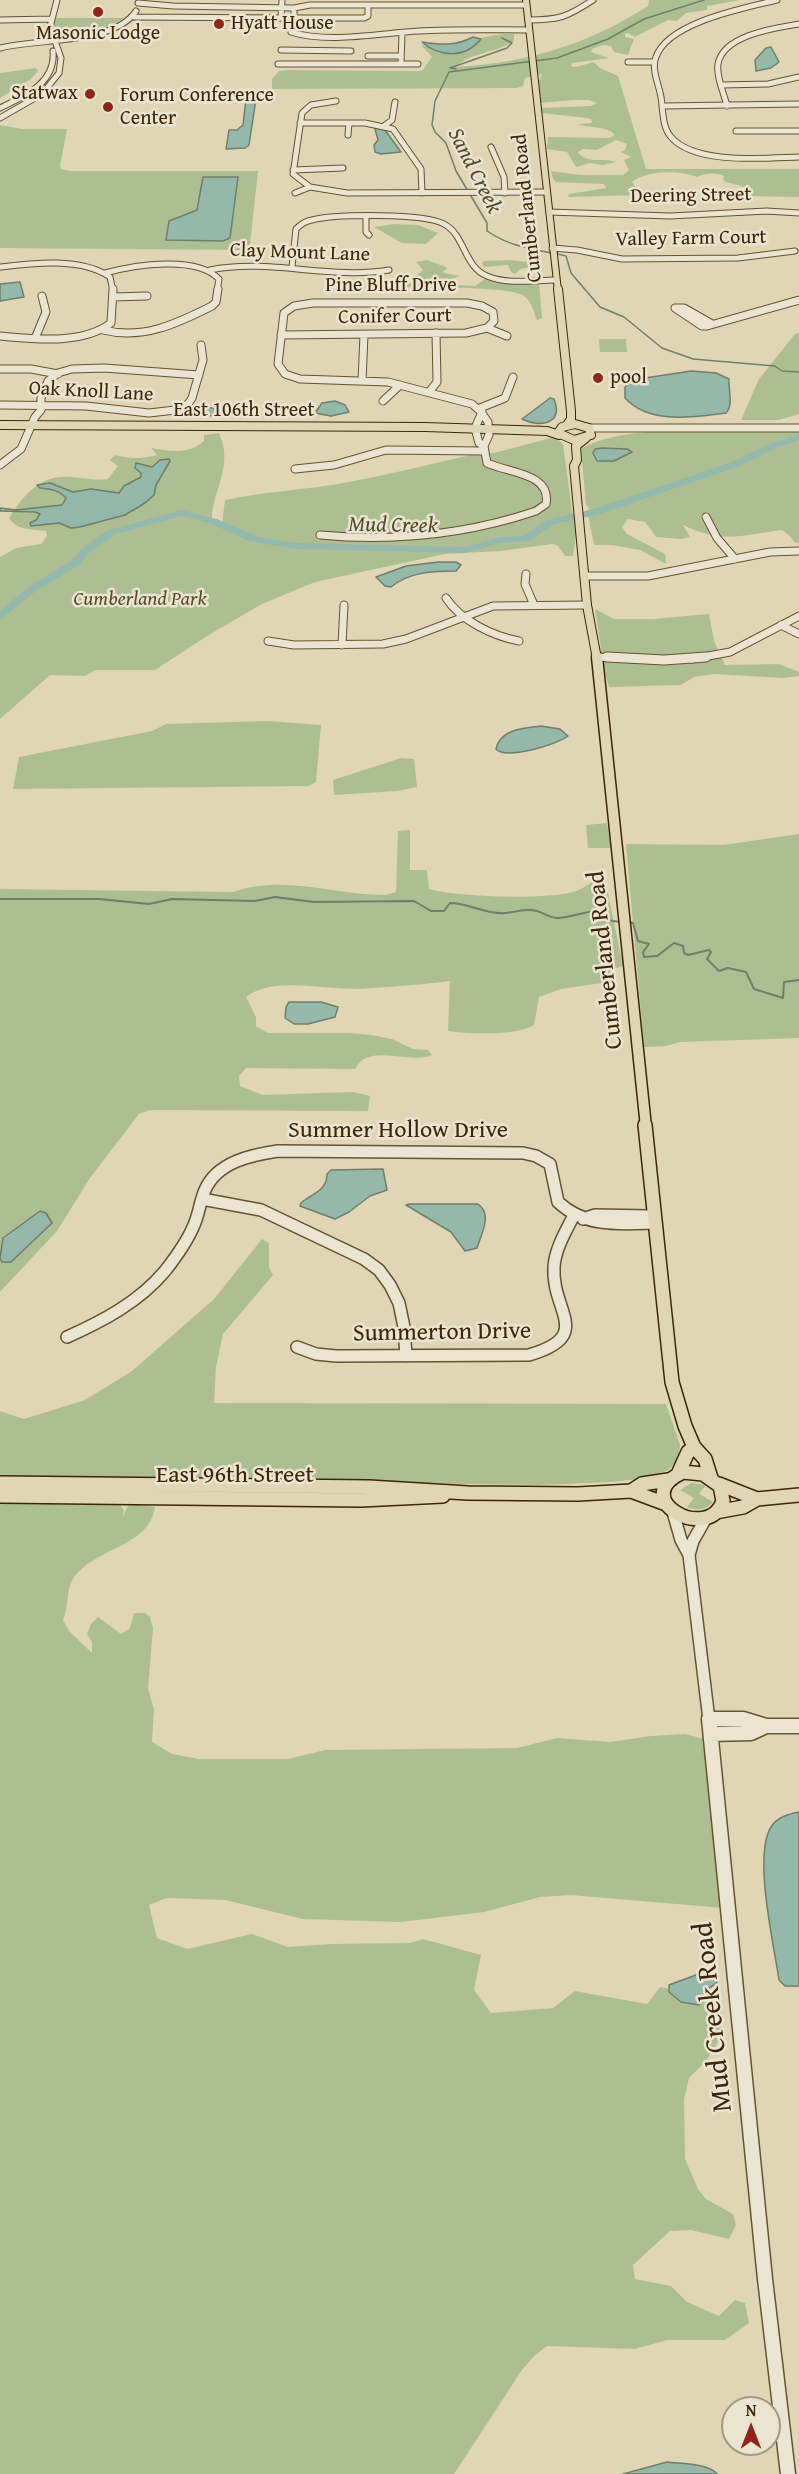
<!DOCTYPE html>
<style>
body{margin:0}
#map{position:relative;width:799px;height:2474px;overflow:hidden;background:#e0d6b6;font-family:"Gentium Book Plus",serif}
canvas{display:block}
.north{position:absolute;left:721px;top:2396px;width:60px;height:60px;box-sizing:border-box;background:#ebe4d0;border:2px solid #a5987f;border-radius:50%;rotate:0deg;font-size:16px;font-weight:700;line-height:24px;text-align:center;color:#3c2605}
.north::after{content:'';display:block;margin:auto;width:21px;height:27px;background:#8f2418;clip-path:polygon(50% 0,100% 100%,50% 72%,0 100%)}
</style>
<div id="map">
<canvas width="799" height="2474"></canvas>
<div class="north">N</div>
</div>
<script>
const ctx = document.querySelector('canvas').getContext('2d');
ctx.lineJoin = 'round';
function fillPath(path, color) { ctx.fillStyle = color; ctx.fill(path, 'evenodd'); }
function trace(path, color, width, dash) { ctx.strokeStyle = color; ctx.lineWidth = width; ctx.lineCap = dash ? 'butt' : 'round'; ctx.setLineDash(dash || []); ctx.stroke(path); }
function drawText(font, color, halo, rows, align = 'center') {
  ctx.font = font + ' "Gentium Book Plus",serif'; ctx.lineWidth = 5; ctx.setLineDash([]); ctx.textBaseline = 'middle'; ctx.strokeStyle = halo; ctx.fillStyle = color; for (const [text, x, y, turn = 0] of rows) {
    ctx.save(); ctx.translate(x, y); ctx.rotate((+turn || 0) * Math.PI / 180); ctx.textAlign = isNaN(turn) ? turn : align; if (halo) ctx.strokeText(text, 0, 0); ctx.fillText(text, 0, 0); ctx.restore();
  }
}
fillPath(new Path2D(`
 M649,0H740L707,6V10L686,13L677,21L668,20L635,37L628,33L625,34V37L634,39L628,55L614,52L611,46L603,45L592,49L591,52L609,58L572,63L571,66L576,67L594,62L600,68L618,76L646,169H799V197L744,196L742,192L748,188L726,182L723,180L724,176C716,172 704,173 697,177C682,170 646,170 632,182L641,195L568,197L569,194L606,188L604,184L556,182L553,179L551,171L580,175H623L629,170L624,160L631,157L621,152L625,150L627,144L616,140L597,150L583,149L578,152C587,165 603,157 616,162L603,165L590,163L576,167L567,152L547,149L548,137L609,138L615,135C606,125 589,129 578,124L592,123L591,119L587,118L541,113L542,108L591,106L597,103L589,100H574L539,103V81L542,74L525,78L523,86L516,88L272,89V79L279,71L287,70L422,71L432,57L421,45L434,47L450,53C474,41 486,33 514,34V41C497,53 465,54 456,67C527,63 589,44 648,6Z
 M55,18H124L105,29L61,35L55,34L52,28Z
 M36,68L38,71L31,79L0,98V73Z
 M0,125L22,129H67L60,166L61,169L70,171H258L250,244L243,250L0,248Z
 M394,224L418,225L438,233L426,244L402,243L374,227Z
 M427,260L446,267L447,269L443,271L444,273L459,276L448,281L454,285L475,286L485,279L539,283L542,318L537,320C533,311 532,302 524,296C509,285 406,288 381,287L373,285L412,283L416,276L423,270L416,262Z
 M510,260L536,263L535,266L521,269L515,274L511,272L508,265L484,267L482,264L484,261Z
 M799,333V414L779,420H741L759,379L795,334Z
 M599,339H626L627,352H600Z
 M799,431V543L794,542L791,537L782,530C742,535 722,544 683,525L690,537L681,539L656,537L645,522L628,519L622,527L627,534L665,554L666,564L640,550L612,545H594L587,510L590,509L586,505L581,449C623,422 746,431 799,431Z
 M219,433C221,439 224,445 224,451C227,475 211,498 212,521L222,524L225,500C266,491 308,490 349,482C392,474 434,463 476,454L494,453L555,437L563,444L573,518H575L576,535L573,556H565L558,546L553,544L500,551L445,554L315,582L262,604L212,633L155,670H96L85,676L50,675L0,719V557L16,548L41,544L47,536L46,531C32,529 17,531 9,518C24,494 41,474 71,477C84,478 95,481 108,479L118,466L110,460L115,455C130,459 142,459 157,455L151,448C170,451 189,455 204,441V435Z
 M595,609L614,619H654L709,614L714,641L725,665L779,664L799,672V676L783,678L714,674L694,677L681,685L609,687C601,662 600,635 595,609Z
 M268,721L321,725L316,782L309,786L13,789L19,757L152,731L166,724Z
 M401,758L414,759L417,787L398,791L334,795L333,780Z
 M607,823L611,848H588L586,825Z
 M410,830V870H427L429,889C457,897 544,900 573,892C584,889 592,881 601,875L602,864L623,966L613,969L602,983L561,989L539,997L534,1025C517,1036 468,1034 448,1031L450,981C419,985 389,987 358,989C324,990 273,976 246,997L256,1017V1026L268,1033H350L371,1035L392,1039L413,1049L428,1050L432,1055C408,1065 369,1042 355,1069L246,1068L239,1076L240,1086L263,1095L353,1092L370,1096L368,1111L150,1110L139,1114L90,1178L57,1231L0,1292V889L233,892C283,874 334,895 385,895L396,892L398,831Z
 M799,834V1038L680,1042L666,1046L644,1047L626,844L723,845Z
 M262,1239L269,1243V1267L273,1275L223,1334L216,1367L214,1403L666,1404L680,1445L678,1460L667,1471L638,1479L612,1482L542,1485L0,1478V1411L24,1419L85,1400L132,1371L214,1299Z
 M691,1483L706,1485L699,1494L713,1502C706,1510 697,1511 687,1507L694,1498L680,1490Z
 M0,1502L119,1503L124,1511L122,1518L129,1504L155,1507C149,1548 94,1547 73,1579C66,1590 69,1607 63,1620L70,1632L92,1653V1642L87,1634L91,1624L98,1617L121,1634L130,1628L134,1613H145L150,1617L153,1628L148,1689L154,1709L152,1742L172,1754L199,1759H288L325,1750L517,1748L557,1738L610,1742L651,1736L685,1734L704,1739L723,1908L571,1895L540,1897L484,1912L401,1922L303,1919L225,1900L167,1898L149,1905L157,1938L187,1949L252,1934L288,1947L331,1944L410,1943L423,1939L481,1955L474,1990L491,2013L553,2008L575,1991L647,2004L660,1987L720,1997L722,2020L720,2039L706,2061L689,2078L684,2100L685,2159L698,2189L706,2199L733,2214L736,2225L729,2239L691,2230L670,2231L633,2265L635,2279L671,2286L687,2302L719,2316L735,2300L745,2303L749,2323L725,2340H667L635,2349L547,2346L534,2356L522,2370L454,2474H0Z`), '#adbf92');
const water = new Path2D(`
 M473,37L481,39C465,59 439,57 422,42C440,45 456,46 473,37Z
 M771,47L779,62L771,68L756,71L755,60L766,48Z
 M247,90L257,92L249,145L245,148L226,149L229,130H237L243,125Z
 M378,128L385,130L401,152L381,154L375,152L374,145L378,140L375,129Z
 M203,177H238L230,238L223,241L166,240L169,221L197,210Z
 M20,282L24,297L0,301V284Z
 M691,371L716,373L729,379C728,390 734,405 726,413C693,417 650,425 625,398V387L632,380Z
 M550,398L554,399C564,424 540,428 522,419Z
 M335,401L345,405L349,412L331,416L315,413L322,403Z
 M201,407L229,409L233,413L222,416L187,415L189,410Z
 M602,448L627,449L632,452L614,461H597L593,453L595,449Z
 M169,459L170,461L156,485L154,495L145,503L125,515L80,527L71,528L59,523L31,526L30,523L36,520L40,514L35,512L0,511V508L16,510L62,505L66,498C59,490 51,489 40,488L37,485L50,483L73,492L91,489L119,493L124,486L141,477V473L135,468L136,463L152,467L160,460Z
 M438,562H456L461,565L456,571C433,571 409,572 391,587L385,586L376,577L406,566Z
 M541,726L560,729L568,736C556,745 506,760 496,749C500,729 524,728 541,726Z
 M289,1002H321L338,1007L335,1017L308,1024H294L285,1018L286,1007Z
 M383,1169L387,1190L370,1196L349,1212L335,1219L300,1206L301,1203C313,1193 327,1191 327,1174L331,1170Z
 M409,1204H478C493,1214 481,1235 477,1248L465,1251L451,1232L406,1205Z
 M40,1211L46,1213L52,1223L11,1262H2L0,1258L3,1238Z
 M799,1812V1986H785L779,1980C774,1945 753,1856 771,1827C777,1817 789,1814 799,1812Z
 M704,1972L715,1974L717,1983L709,1988L707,1996L699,2005L681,2002L669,1992V1985Z
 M667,2462C681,2464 708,2463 717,2474H623Z`);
fillPath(water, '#94b9aa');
trace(water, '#717e68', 1.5);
trace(new Path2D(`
 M704,0L644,19L608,39L557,58L449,72L435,101L432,125L435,132L446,143L456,171L487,223V231C514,249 536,249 566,256L571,273L600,307L624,317L662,348L693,359L775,366L782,371L799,372
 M456,69L450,68L507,48L512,43L502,38`), '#717e68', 1.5);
trace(new Path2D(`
 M0,899H99L149,904L172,899L255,901L275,897L314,902L414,901L431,911H444L450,903C469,903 487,915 505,913C517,912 524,908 537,911C544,913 552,919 559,918C572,917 583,912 596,911L607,920L620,922
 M628,922L633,923L638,941L649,944L643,952L644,957L657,956L674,943L683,946L684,953L688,955L709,950L711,952L707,959L719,971L728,968L746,972L754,989L783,998L784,982L799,980`), '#717e68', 2);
fillPath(new Path2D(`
 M799,434V440L778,447L737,467L597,515L554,524L529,541L501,543L465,553L294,549L249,541L209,523L182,516L116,534L89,553L79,565L36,591L0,620V611L28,587L71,561L81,549L108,530L182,510L217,519L256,536L294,543L465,547L500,537L523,536L547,520L590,510L729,463L772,443Z`), '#94b9aa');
const minorFar4 = new Path2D(`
 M777,0C745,8 668,22 656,57C651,69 659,85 661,97C663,109 662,127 671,137C695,165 765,158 799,157
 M138,3L173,6L294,8L310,5H526
 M294,8V16L297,18H364L368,16V7
 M134,17L281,18L282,0
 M0,20L52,19
 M528,20C560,20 567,17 593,0
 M291,32C328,44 380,33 419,31C455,29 492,30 529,30
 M0,48C38,38 114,45 136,11
 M281,50L351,51
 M368,56H401
 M628,62H654
 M401,63L402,33
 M278,64H418
 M722,85L768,84L799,77
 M336,101L311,105L302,113L293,174L310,187L347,193L546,192
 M663,106L799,104
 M727,106C724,93 716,77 718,64C723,35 775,28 799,24
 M0,108C25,96 56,83 53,51
 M0,118L42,94L59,73L61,58L50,27L57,0
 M300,123H365L393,129L421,169L422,193
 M384,126L392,120L395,102
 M736,131H799
 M348,135L349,123
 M491,147L504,177L505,193
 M293,170L343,168
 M295,193L310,187
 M549,212L670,216L767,211L799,213
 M366,218V232L369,235
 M552,248L577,250L622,259L738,258L795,251
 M0,267C33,263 81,257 110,277L113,291
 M292,267L296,229C301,224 305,221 312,220C335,214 424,213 444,224C465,235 464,267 487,276C508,285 534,280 556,280
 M210,270C270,258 329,280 389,270
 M105,273C135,265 196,255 219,279L217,291`);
const minorFar3 = new Path2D(`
 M113,297L147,296
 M712,324L684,308H675L702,326H707L799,300
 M103,330C143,340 176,324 212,306L216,302L218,289
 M281,335L466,333L487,328L507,336
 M0,336C35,339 82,345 111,323L113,289
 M36,336L46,312L42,296
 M0,369H31L58,374
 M362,381L364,335
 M429,392L437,382L436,333
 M383,401L400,385
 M0,405L86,406L149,413L175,410L188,404L192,398L203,360L201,345
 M480,408L505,398L513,377
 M482,412L475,428L479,443L484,446
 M589,428H799
 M0,465L21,449L35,417L41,410V398L48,381L58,373L72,369L104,368L199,375
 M295,469L334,465L386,450L484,451
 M706,517L717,538L735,559
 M320,535C395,542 465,535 536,511L546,504C552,473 508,473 487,463L484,446L489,435L488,422L481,412L472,404L388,382L300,379L285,374L278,364L284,313L294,306L313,303H467L482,306L493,312L494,321L487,328
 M526,574L525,584L534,605
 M584,576H648L770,552L799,551
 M446,598C461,621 493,636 519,641
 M781,625L799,634
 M268,641L294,645L383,644L406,639L493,606L587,605
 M342,645L344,605
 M597,657L638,659
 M692,659L730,652L799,616`);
const minorFar2 = new Path2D(`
 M607,657L664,660L706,657`);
const minorFar1 = new Path2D(`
 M202,1199L261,1210L364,1259L379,1270L390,1285L399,1303L404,1327L406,1356
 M583,1219L595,1215L648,1216
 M67,1337C103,1321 139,1302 165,1271C176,1257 187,1242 194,1225C199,1214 200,1201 205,1190C217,1162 251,1155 278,1151L523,1153L536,1156L550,1164L558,1202C586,1228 620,1224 655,1223
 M297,1347L316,1354L336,1356L529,1355C595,1336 551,1311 554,1267C555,1249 566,1231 574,1215
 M673,1512L681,1540L689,1555L709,1720
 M689,1555L693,1541L706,1518
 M709,1719L748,1720`);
const minor = new Path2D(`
 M709,1719L765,2279L788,2474
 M709,1719H743L766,1726H799
 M711,1734L751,1733L766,1726`);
const majorFar3 = new Path2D(`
 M526,0L558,291`);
const majorFar2 = new Path2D(`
 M558,289L571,411V419L567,425
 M575,424L589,428L591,435L574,440L558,433L562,427Z
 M0,425L425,427L547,431L559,435
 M586,438L576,446L577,460L574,466L587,605L597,659`);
const majorFar1 = new Path2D(`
 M597,657L646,1127`);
const major = new Path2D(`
 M645,1125L672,1382L685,1426L694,1447L705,1459L711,1478
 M683,1472L703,1474L720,1486L723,1501C709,1544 626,1499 683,1472Z
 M678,1474L688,1452L694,1447
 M0,1483L369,1487L468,1493L578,1494L631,1491L642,1484L668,1480
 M719,1484L757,1499
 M631,1491L666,1504
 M0,1496L361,1500L443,1496
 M716,1512L743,1507L757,1499L799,1495`);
trace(minorFar4, '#655231', 7);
trace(minorFar3, '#655231', 9);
trace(minorFar2, '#655231', 11);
trace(minorFar1, '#655231', 14);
trace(minor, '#655231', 17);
trace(majorFar3, '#3c2605', 8);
trace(majorFar2, '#3c2605', 10);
trace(majorFar1, '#3c2605', 13);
trace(major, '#3c2605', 16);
trace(minorFar4, '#ebe4d0', 5);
trace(minorFar3, '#ebe4d0', 7);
trace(minorFar2, '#ebe4d0', 9);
trace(minorFar1, '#ebe4d0', 11);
trace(minor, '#ebe4d0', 14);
trace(majorFar3, '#e0d6b6', 6);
trace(majorFar2, '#e0d6b6', 8);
trace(majorFar1, '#e0d6b6', 10);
trace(major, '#e0d6b6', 13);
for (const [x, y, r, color] of [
 [98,12,6,"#8f2418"],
 [219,24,6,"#8f2418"],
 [90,94,6,"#8f2418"],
 [108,107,6,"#8f2418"],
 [598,378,6,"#8f2418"]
]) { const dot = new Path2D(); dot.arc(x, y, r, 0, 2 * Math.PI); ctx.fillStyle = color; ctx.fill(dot); trace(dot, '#ebe4d0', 2); }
drawText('20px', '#3c2605', '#ebe4d0', [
 ["Hyatt House",231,24],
 ["Masonic Lodge",98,34,"center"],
 ["Statwax",78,94,"right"],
 ["Forum Conference",120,96],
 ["Center",120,119],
 ["pool",610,378]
], 'left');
drawText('20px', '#3c2605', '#ebe4d0', [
 ["Deering Street",691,196,-1],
 ["Cumberland Road",528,208,-96],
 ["Valley Farm Court",691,239,-1],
 ["Clay Mount Lane",300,253,2],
 ["Pine Bluff Drive",391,286],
 ["Conifer Court",395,317,-1],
 ["Oak Knoll Lane",91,392,3],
 ["East 106th Street",244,411]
]);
drawText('italic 20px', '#584c28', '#ebe4d0', [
 ["Cumberland Park",140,600]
]);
drawText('italic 22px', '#524b2e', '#ebe4d0', [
 ["Sand Creek",474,171,63],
 ["Mud Creek",393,526,1]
]);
drawText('24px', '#3c2605', '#ebe4d0', [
 ["Cumberland Road",606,960,-96],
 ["Summer Hollow Drive",398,1131],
 ["Summerton Drive",442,1333,-1],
 ["East 96th Street",235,1476]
]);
drawText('28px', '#3c2605', '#ebe4d0', [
 ["Mud Creek Road",714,2017,-96]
]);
</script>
